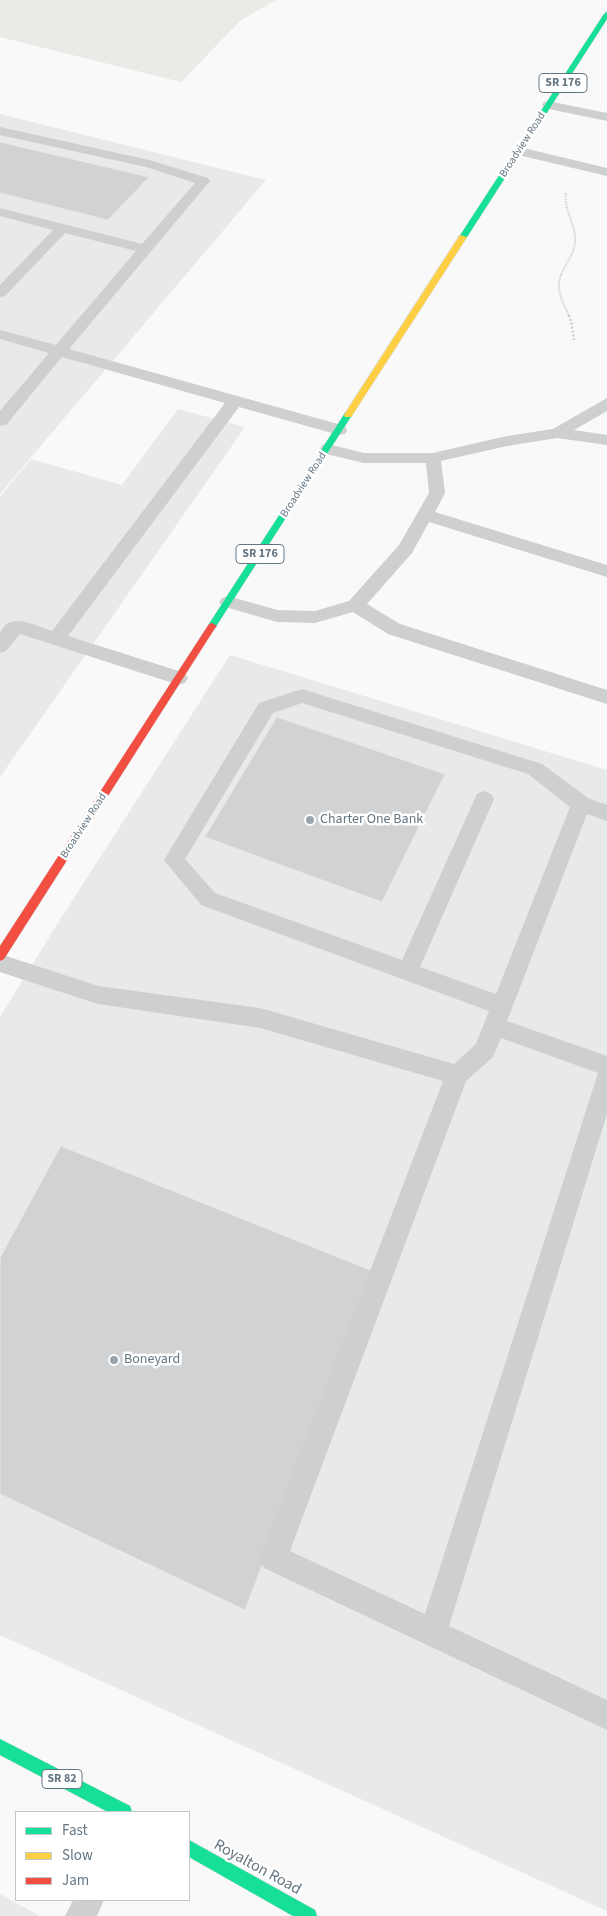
<!DOCTYPE html>
<style>
body{margin:0}
#map{position:relative;width:607px;height:1916px;overflow:hidden;background:#f9f9f9;font-family:"Source Sans 3",sans-serif}
canvas{display:block}
.legend{position:absolute;left:15px;top:1811px;width:175px;height:90px;box-sizing:border-box;background:#fff;border:1px solid #c1c8cd;margin:0;padding:6px 9px;list-style:none;font-size:15px;color:#657683}
.legend li{display:flex;align-items:center;gap:10px;height:25px}
.legend b{width:25px;border:1px solid #c1c8cd}
</style>
<div id="map">
<canvas width="607" height="1916"></canvas>
<ul class="legend">
<li><b style="height:6px;background:#16e098"></b>Fast</li>
<li><b style="height:6px;background:#ffcf43"></b>Slow</li>
<li><b style="height:6px;background:#f24e42"></b>Jam</li>
</ul>
</div>
<script>
const ctx = document.querySelector('canvas').getContext('2d');
ctx.lineJoin = 'round';
function fillPath(path, color) { ctx.fillStyle = color; ctx.fill(path, 'evenodd'); }
function trace(path, color, width, dash) { ctx.strokeStyle = color; ctx.lineWidth = width; ctx.lineCap = dash ? 'butt' : 'round'; ctx.setLineDash(dash || []); ctx.stroke(path); }
function drawText(font, color, halo, rows, align = 'center') {
  ctx.font = font + ' "Source Sans 3",sans-serif'; ctx.lineWidth = 5; ctx.setLineDash([]); ctx.textBaseline = 'middle'; ctx.strokeStyle = halo; ctx.fillStyle = color; for (const [text, x, y, turn = 0] of rows) {
    ctx.save(); ctx.translate(x, y); ctx.rotate((+turn || 0) * Math.PI / 180); ctx.textAlign = isNaN(turn) ? turn : align; if (halo) ctx.strokeText(text, 0, 0); ctx.fillText(text, 0, 0); ctx.restore();
  }
}
fillPath(new Path2D(`
 M0,114L266,180L0,494Z
 M178,409L245,427L0,777V497L31,459L122,485Z
 M230,655L607,770V1911L0,1635V1017L56,926Z
 M0,1894L40,1916H0Z`), '#e8e9e9');
fillPath(new Path2D(`
 M0,0H276L240,21L181,82L0,37Z`), '#e8ebe6');
const building = new Path2D(`
 M0,142L149,177L108,220L0,193Z
 M277,717L445,774L382,902L205,837Z
 M61,1146L375,1272L245,1610L0,1494V1258Z`);
fillPath(building, '#d0d2d3');
trace(building, '#e8e8e8', 1);
const fast = new Path2D(`
 M607,12V19L467,237L460,239L459,237L604,14Z
 M348,412L352,415L215,628H209V624L345,413Z
 M0,1739L130,1806L132,1812H108L0,1755Z
 M189,1840L315,1910L317,1916H293L189,1857Z`);
const slow = new Path2D(`
 M460,235L467,237L351,417H345L344,415Z`);
const jam = new Path2D(`
 M212,623L217,626L215,628L4,959L0,961V946L209,624Z`);
trace(fast, '#d5d6d7', 1);
trace(slow, '#d5d6d7', 1);
trace(jam, '#d5d6d7', 1);
trace(new Path2D(`
 M566,193C564,214 575,221 575,239C576,257 559,268 559,286C559,297 565,306 569,316`), '#cbcccd', 2, [1, 1]);
trace(new Path2D(`
 M569,315L572,325L574,340`), '#cbcccd', 2.5, [2, 2]);
fillPath(new Path2D(`
 M548,101L607,113V121L544,108L542,105L544,102Z
 M0,127L149,160L208,178L210,181L69,349L345,426L347,430L345,434L339,435L239,407L68,636L185,673L188,678L185,683L179,685L20,634L6,651L0,653C0,647 0,638 0,633C10,610 36,626 52,631L225,403L62,357L6,425L0,426V411L49,353L0,339V330L56,345L136,251L65,233L5,296L0,297V285L53,230L0,216V208L142,244L195,183L146,167L0,135Z
 M519,147L607,168V176L514,154L513,151Z
 M607,398V411L574,430L607,435V445L557,438L507,446L441,461L445,493L435,512L607,565V577L429,522L412,553L367,604L400,624L607,690V704L388,634L353,612L315,623L277,622L222,606L219,602L222,598L228,596L277,610L315,611L349,601L399,545L429,493L426,463H364L322,453L320,449L322,445L328,444L364,453H433L507,436L553,429Z
 M302,689L542,764L588,798L607,805V821L587,814L507,1021L607,1056V1114L449,1626L607,1700V1730L264,1568L260,1558L443,1081L260,1028L98,1004L0,972V954L98,986L260,1008L454,1064L476,1044L489,1011L201,905L164,860L259,703ZM302,703L528,774L570,807L496,994L420,967L494,799L491,794L484,791L477,794L402,960L215,893L185,859L273,713ZM501,1038L598,1073L425,1614L290,1551L466,1081L493,1057Z
 M73,1900H104L97,1916H65Z`), '#cecfd0');
fillPath(fast, '#16e098');
fillPath(slow, '#ffcf43');
fillPath(jam, '#f24e42');
for (const [x, y, r, color] of [
 [310,820,5,"#99a4ac"],
 [114,1360,5,"#99a4ac"]
]) { const dot = new Path2D(); dot.arc(x, y, r, 0, 2 * Math.PI); ctx.fillStyle = color; ctx.fill(dot); trace(dot, '#fff', 2); }
drawText('11px', '#657683', '#fff', [
 ["Broadview Road",523,145,-57],
 ["Broadview Road",304,485,-57],
 ["Broadview Road",84,826,-57]
]);
for (const [x, y, w] of [
 [563,83,48],
 [260,554,48],
 [62,1779,40]
]) { const box = new Path2D(); box.roundRect(x - w / 2, y - 9.5, w, 19, 4); ctx.fillStyle = '#fff'; ctx.fill(box); trace(box, '#657683', 1); }
drawText('bold 12px', '#657683', null, [
 ["SR 176",563,83],
 ["SR 176",260,554],
 ["SR 82",62,1779]
]);
drawText('14px', '#657683', '#fff', [
 ["Charter One Bank",320,820],
 ["Boneyard",124,1360]
], 'left');
drawText('16px', '#657683', '#fff', [
 ["Royalton Road",257,1868,29]
]);
</script>
